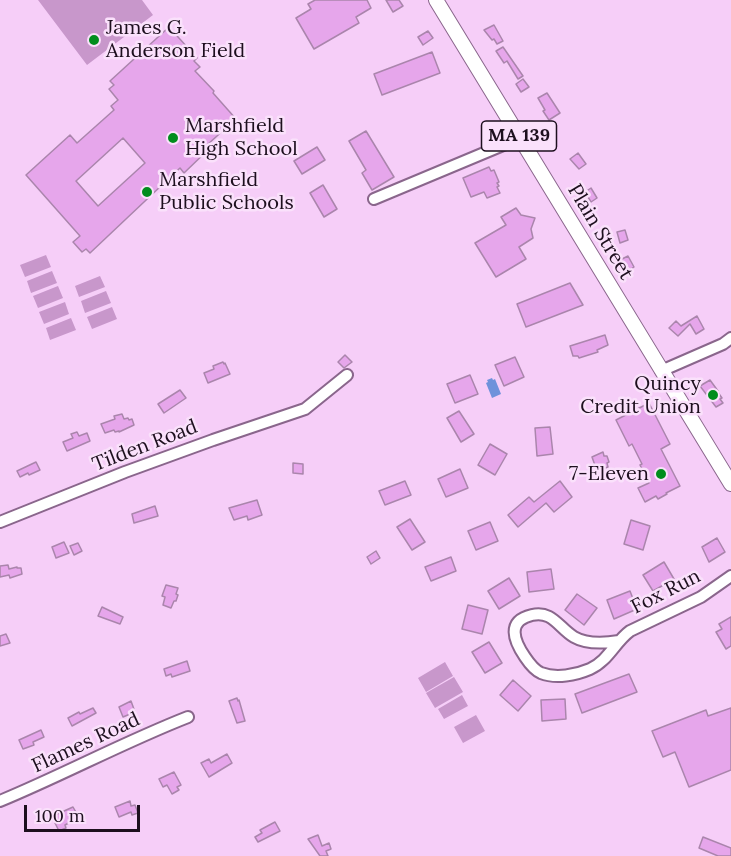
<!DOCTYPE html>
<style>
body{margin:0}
#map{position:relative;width:731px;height:856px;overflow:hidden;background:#f6cef8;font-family:Lora,serif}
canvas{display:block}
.scale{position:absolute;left:24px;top:805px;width:116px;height:27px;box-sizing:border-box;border:3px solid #1d0f1e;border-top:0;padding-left:8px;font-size:18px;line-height:21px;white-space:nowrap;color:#1d0f1e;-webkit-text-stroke:4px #fae1fb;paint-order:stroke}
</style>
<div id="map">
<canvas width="731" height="856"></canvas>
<div class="scale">100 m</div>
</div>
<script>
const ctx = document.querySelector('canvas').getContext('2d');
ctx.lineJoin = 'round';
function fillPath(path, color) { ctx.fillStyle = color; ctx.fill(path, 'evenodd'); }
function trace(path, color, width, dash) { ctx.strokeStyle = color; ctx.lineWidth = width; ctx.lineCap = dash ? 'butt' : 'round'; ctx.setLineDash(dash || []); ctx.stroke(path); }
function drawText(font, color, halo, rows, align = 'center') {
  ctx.font = font + ' Lora,serif'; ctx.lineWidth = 5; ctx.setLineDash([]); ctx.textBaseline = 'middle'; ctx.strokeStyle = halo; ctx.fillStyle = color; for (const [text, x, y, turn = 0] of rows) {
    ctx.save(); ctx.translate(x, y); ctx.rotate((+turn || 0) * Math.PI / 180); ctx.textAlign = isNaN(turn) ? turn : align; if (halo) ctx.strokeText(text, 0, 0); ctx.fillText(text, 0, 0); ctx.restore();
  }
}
fillPath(new Path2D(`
 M38,0H142L153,15L87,65Z
 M46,255L51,267L25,277L20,265Z
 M52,271L57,283L31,293L27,281Z
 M100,276L105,287L79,297L75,286Z
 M58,286L63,298L38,308L33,296Z
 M106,291L111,303L85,313L81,301Z
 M65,302L69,314L44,324L39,312Z
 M112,307L117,319L92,329L87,317Z
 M71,318L76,330L50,340L46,328Z
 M445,662L453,676L426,692L418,678Z
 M454,677L463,692L435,708L426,693Z
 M462,695L468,706L444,719L438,709Z
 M476,715L485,731L463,743L454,727Z`), '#c897cb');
fillPath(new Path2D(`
 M492,378L493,380L495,379L501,394L492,398L486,383L488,382L487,380Z`), '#6f92db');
const building = new Path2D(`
 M315,0H367L371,8L356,17L359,23L314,49L296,18L311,9L308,4Z
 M386,0H399L403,6L393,12Z
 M494,25L503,41L497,44L494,39L492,40L484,30Z
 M169,27L197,58L194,61L200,67L195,71L214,91L213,93L236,119L207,145L210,148L184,173L180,168L90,253L86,249L82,252L73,242L80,236L26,175L70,135L77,143L114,110L111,106L118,100L109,89L114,85L110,81ZM123,138L145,163L98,206L76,181Z
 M428,31L433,38L423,45L418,37Z
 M503,47L523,76L518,79L507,61L504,63L496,51Z
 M432,52L440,73L382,95L374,74Z
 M523,79L529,87L521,92L516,84Z
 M547,93L560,113L549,120L543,111L545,110L538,98Z
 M366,131L394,177L372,190L362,173L366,170L349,141Z
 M317,147L325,160L302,174L294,161Z
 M578,153L586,164L579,169L570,159Z
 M489,167L491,171L494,170L499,182L497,183L499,186L497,187L500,193L487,198L484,192L471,197L463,178Z
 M323,185L337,209L324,217L310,193Z
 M591,188L597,198L591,202L585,192Z
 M516,208L521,215L535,218L531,229L533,238L519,247L526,259L496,277L475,243L506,225L501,217Z
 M625,230L628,240L620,243L617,232Z
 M628,256L634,267L625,273L622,268L624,266L620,260Z
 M570,283L583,305L526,327L517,304Z
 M697,316L704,329L696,334L690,324L678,336L669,328L676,321L681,326Z
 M605,335L608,345L597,350L598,352L579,358L578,356H573L570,346Z
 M345,355L352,362L344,368L338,362Z
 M515,357L524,377L504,386L495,365Z
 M223,362L224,364L225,363L230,374L208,383L204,373L214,369L213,366Z
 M470,375L478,394L455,403L447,384Z
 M710,380L718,391H717L722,398L720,399L723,403L716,407L700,386Z
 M180,390L186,398L164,413L158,404Z
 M649,403L670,444L661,449L680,486L666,493L667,494L658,499L656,496L645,502L638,488L649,483L640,465L642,464L632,444L629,446L616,420Z
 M459,411L474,434L461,442L447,418Z
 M122,414L124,419L128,418L129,420L132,419L134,425L119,432V431L115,432L114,430L105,433L101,424L115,419L114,416Z
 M550,427L553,454L537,456L535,428Z
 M77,432L79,436L87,433L90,441L67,451L63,442L73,438L71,434Z
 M490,444L507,454L495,475L478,465Z
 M603,452L604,456H607L609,462L607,463L608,467L597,471L592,457Z
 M36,462L40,470L29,475L28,473L20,477L17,471Z
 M293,463L303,464V474L293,473Z
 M460,469L468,488L446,497L438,479Z
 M405,481L411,495L385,505L379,491Z
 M560,481L572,497L554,512L546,503L518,527L508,515L529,497L534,502Z
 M257,500L262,515L248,520L247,516L234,520L229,508Z
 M155,506L158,516L134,523L132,514Z
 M410,519L425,542L412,550L397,527Z
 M631,520L650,526L643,550L624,544Z
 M490,522L498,541L476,550L468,531Z
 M717,538L725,552L709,562L702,547Z
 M64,542L69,553L56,558L52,547Z
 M78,543L82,551L74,555L70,546Z
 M376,551L380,558L371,564L367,557Z
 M451,557L456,571L431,581L425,567Z
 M664,562L674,579L653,591L643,575Z
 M8,565L9,569L17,567V568H21L22,574L10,578L9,575L0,577V566Z
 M551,569L554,589L529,592L527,572Z
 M509,578L520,596L499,609L488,591Z
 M166,585L178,588L176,594L178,595L176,601H174L171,608L163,605L165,597L162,596Z
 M630,591L637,609L614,619L607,600Z
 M577,594L597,608L584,625L565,610Z
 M468,605L488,610L482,634L462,629Z
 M102,607L123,617L120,624L98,616Z
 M731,617V646L726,649L716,632L722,629L719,624Z
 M6,634L10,643L0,646V636Z
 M489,642L502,663L485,673L472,652Z
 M187,661L190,671L172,677L171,674L166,676L164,669Z
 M629,674L637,692L582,713L575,694Z
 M513,680L531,696L518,711L500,695Z
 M237,698L238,701L239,700L245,721L237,723L229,701Z
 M565,699L566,719L542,721L541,700Z
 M131,701L135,712L123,717L119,707Z
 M93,708L96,713L72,726L68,718L79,712L80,714Z
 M731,708V770L689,787L675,752L663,757L652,731L706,710L708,716Z
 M41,730L44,737L33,742L34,745L23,749L19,740Z
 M227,754L232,763L209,777L201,763L209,759L211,763Z
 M174,772L181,785L177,787L179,790L172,794L167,785L163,787L159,779Z
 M130,801L131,806L135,805L138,813L132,815L131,812L119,817L115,807Z
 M73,807L77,814L72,816L74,820L65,825L66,828L59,831L55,823L58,821L55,815Z
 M275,822L280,831L258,842L255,837L262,833L260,830Z
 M318,835L322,846L329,843L331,849L326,851L328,856H320L308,839Z
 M703,837L731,848V856H718L699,848Z`);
fillPath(building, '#e6a6eb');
trace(building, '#aa85ac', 1.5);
const minor = new Path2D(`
 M374,199L520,138
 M661,371L723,344L731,338
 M0,522L125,472L213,440L305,409L347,375
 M619,641C606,643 586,644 574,637C559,628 552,610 532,615C506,621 514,641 525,657C529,663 534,670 541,673C556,679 576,675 590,669C608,661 615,642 630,631L701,597L731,576
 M0,801C63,775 124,742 188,717`);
const major = new Path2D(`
 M436,0L731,484`);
trace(minor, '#8a668c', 14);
trace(major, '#8a668c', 16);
trace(minor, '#fff', 10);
trace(major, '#fff', 14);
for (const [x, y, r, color] of [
 [94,40,6,"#008d1d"],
 [173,138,6,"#008d1d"],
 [147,192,6,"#008d1d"],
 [713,395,6,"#008d1d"],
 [661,474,6,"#008d1d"]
]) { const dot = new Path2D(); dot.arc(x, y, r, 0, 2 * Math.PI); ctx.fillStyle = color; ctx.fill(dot); trace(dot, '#fae1fb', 2); }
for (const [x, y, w] of [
 [519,136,75]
]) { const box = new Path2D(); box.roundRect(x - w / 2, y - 15, w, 30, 4.5); ctx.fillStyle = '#fae1fb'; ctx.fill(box); trace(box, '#1d0f1e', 1.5); }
drawText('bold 18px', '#1d0f1e', null, [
 ["MA 139",519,136]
]);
drawText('20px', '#1d0f1e', '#fae1fb', [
 ["James G.",106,28],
 ["Anderson Field",106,51],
 ["Marshfield",185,126],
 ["High School",185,149],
 ["Marshfield",159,180],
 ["Public Schools",159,203],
 ["Quincy",701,384,"right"],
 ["Credit Union",701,407,"right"],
 ["7-Eleven",649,474,"right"]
], 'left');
drawText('20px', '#1d0f1e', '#fae1fb', [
 ["Plain Street",600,232,59],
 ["Tilden Road",145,446,-21],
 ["Fox Run",666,592,-27],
 ["Flames Road",86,743,-25]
]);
</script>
